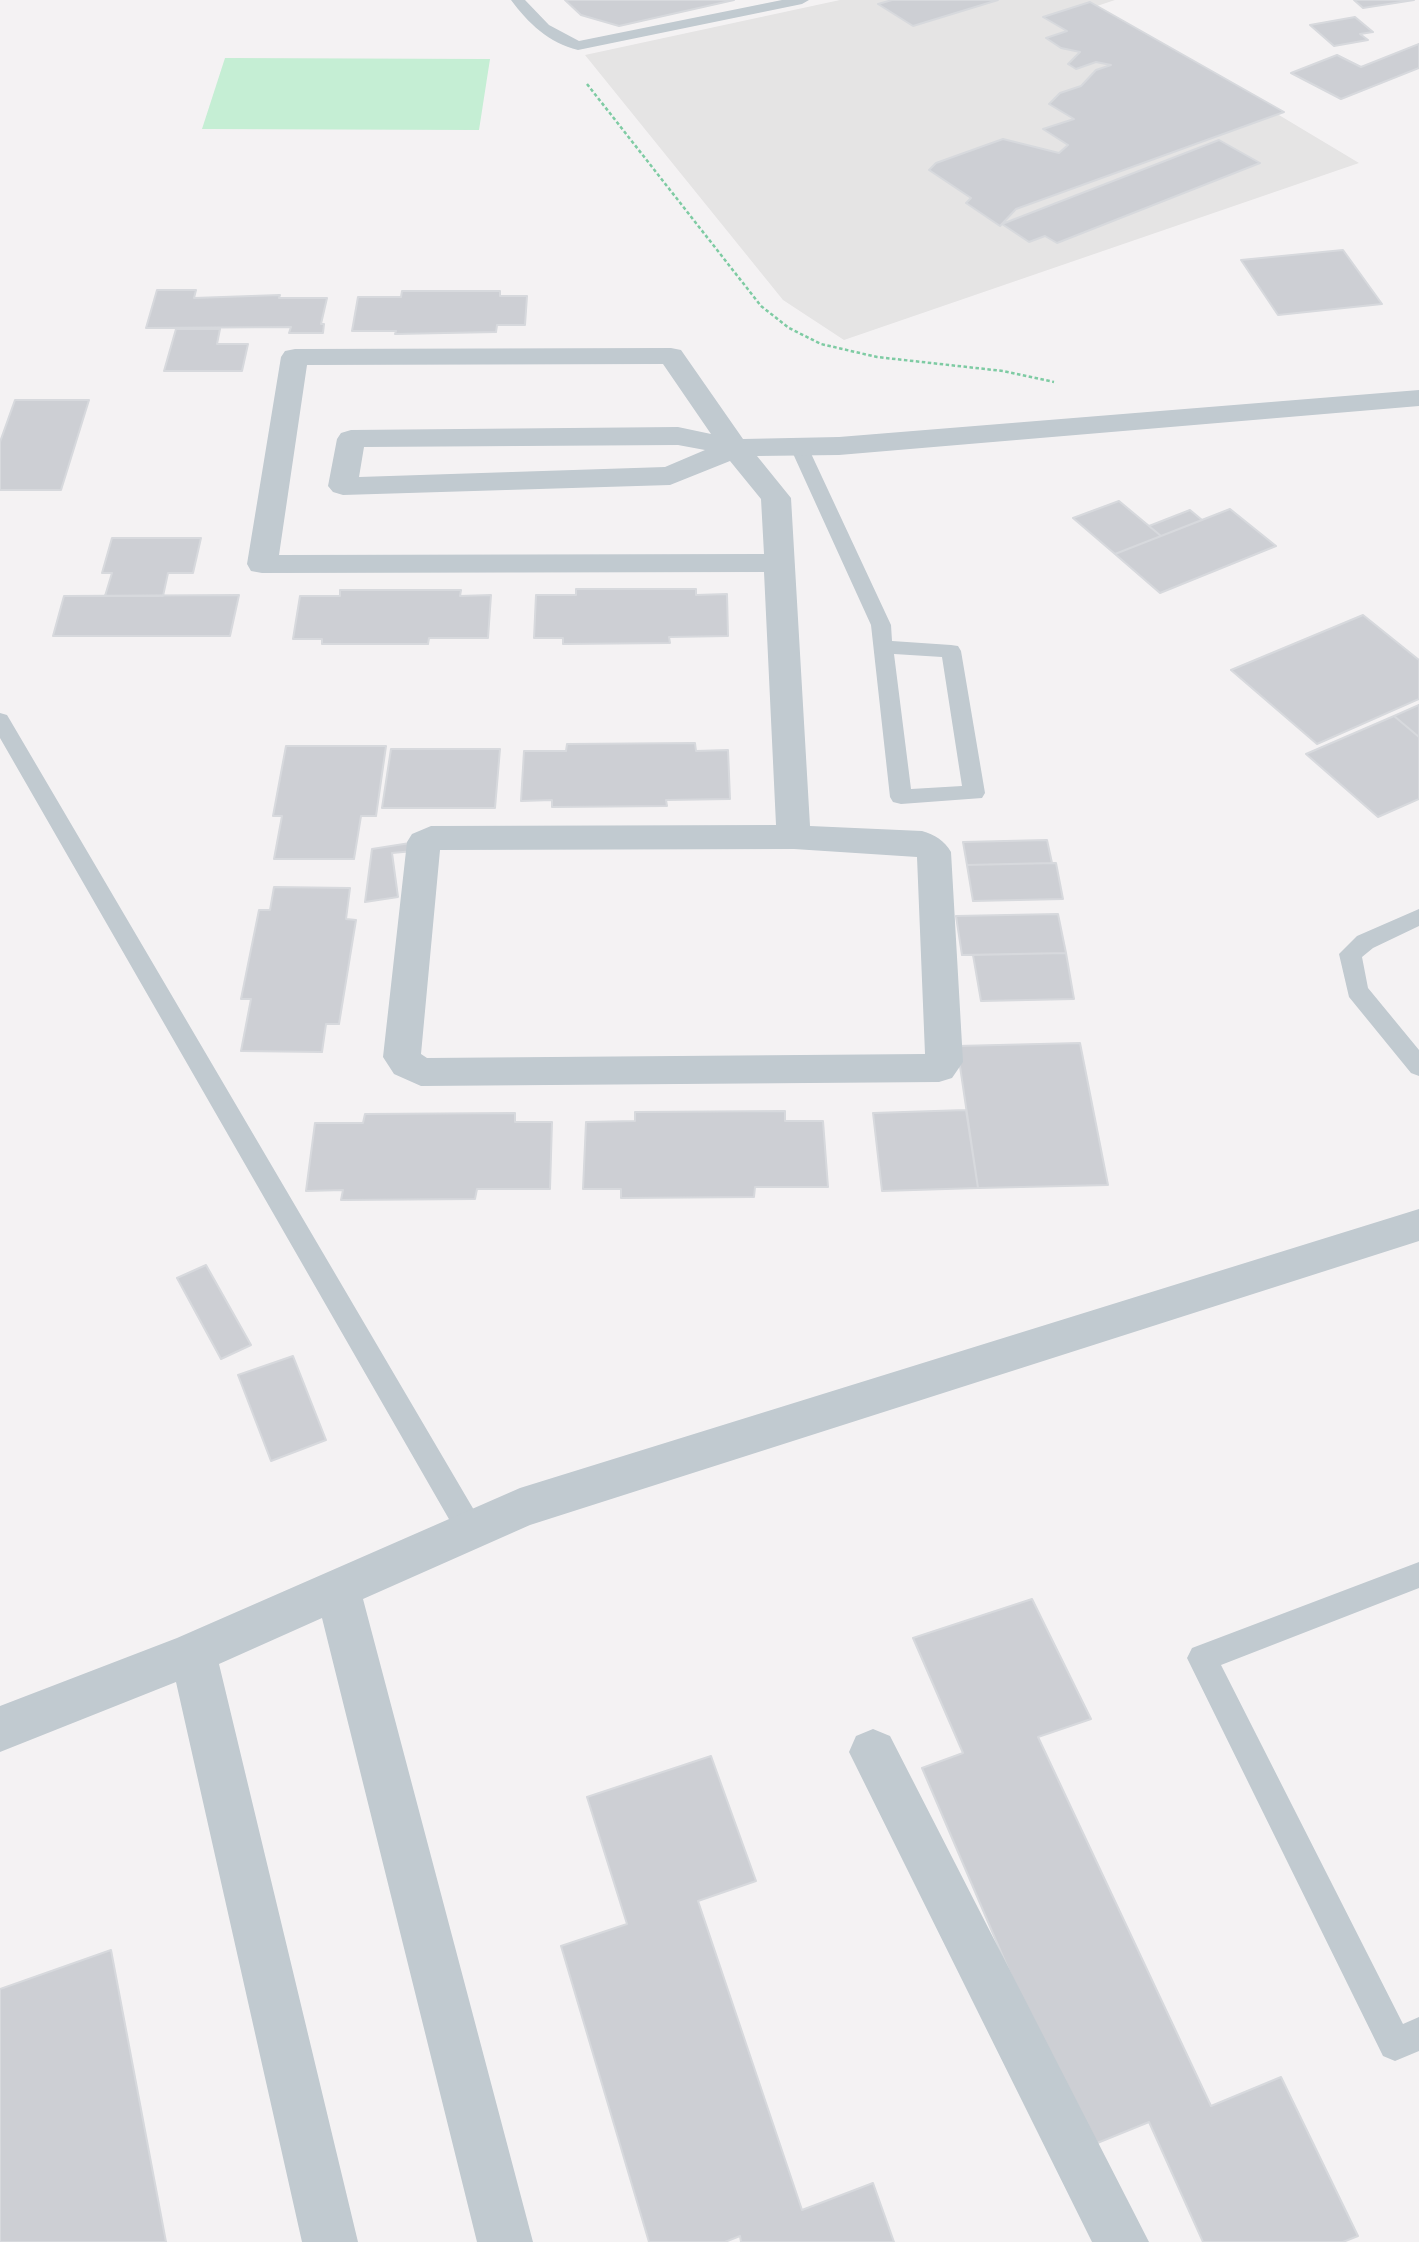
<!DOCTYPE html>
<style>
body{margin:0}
canvas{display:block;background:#f4f2f3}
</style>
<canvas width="1419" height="2242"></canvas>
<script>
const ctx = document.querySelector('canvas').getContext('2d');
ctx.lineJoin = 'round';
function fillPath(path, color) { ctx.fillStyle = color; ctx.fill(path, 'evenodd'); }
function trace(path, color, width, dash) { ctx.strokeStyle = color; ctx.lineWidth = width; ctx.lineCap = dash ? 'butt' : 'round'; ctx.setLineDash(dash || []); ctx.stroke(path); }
fillPath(new Path2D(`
 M840,0H1115L1097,6L1359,163L844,340L783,300L585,55Z`), '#e5e4e4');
fillPath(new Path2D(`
 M225,58L490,59L479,130L202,129Z`), '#c5eed4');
const building = new Path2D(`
 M565,0H734L619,26L581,15Z
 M892,0H998L913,26L878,4Z
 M1354,0H1414L1363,8Z
 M1090,2L1284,112L1016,209L1000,226L966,203L971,198L929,170L936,163L1003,139L1059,153L1068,145L1043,129L1074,119L1049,104L1060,93L1081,86L1096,70L1111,65L1096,62L1076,69L1068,64L1080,52L1061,48L1046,38L1067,31L1043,17Z
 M1355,17L1373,32L1360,34L1368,40L1334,46L1310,25Z
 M1419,44V68L1341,99L1291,73L1337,55L1361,67Z
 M1219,140L1260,163L1057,243L1045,236L1029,242L1002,224Z
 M1343,250L1382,304L1278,315L1241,260Z
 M157,290H196L194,298L280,295L279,298H327L321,324H324L323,333H289L291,327L146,328Z
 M402,291H500V296H527L525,325H497L496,332L395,334L396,331H352L358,297H401Z
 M176,329H220L217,344H248L242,371H164Z
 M15,400H89L61,490H0V442Z
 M1119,501L1161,536L1115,554L1073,518Z
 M1230,509L1276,546L1160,593L1115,554Z
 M1190,510L1202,520L1161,536L1149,526Z
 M112,538H201L193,573H168L163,596H105L112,573H102Z
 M576,589H696V595L727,594L728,636L669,637L670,643L563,644V638H534L536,595H576Z
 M340,590H461L460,596L491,595L488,638H429L428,644H322V639H293L300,596H340Z
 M239,595L230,636H53L64,596Z
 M1363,615L1419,660V699L1317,744L1231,670Z
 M1419,705V737L1394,716Z
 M1394,716L1419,737V799L1378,817L1306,754Z
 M695,743L696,751L728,750L730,799L666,800L667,806L552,807V800L521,801L524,751H566L567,744Z
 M286,746H386L376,816H361L354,859H274L282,816H273Z
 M391,749H500L495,808H382Z
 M1047,840L1052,863L967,865L963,842Z
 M410,843L414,851L392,853L398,897L365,902L372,849Z
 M1056,863L1063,899L973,901L967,865Z
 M274,887L350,888L346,919L356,920L339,1024H326L322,1052L241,1051L251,999H241L259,910H270Z
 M1058,914L1066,953L962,955L956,916Z
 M1066,953L1074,999L981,1001L973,955Z
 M1080,1043L1108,1185L978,1188L957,1046Z
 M966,1110L978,1188L882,1191L873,1113Z
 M785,1111V1121H823L828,1187H755L754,1197L621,1198V1189H583L586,1122L635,1121V1112Z
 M515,1113V1122H552L550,1189H477L475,1199L341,1200L343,1190L306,1191L315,1123H363L365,1114Z
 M206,1265L251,1345L221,1359L177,1278Z
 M293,1356L326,1440L271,1461L238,1375Z
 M1032,1599L1091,1719L1038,1737L1211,2106L1281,2077L1358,2236L1343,2242H1203L1149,2122L1085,2148L922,1768L963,1753L913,1638Z
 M711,1756L756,1881L698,1901L802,2210L873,2183L894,2242H741L740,2236L725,2242H649L561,1946L627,1924L587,1797Z
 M111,1950L166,2242H0V1989Z`);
fillPath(building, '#cdcfd4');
trace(building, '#d7d9dd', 2);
trace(new Path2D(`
 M587,84L761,306L789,328L821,344L877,357L1003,371L1054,382`), '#7ecba3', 2.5, [3.5, 2.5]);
fillPath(new Path2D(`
 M511,0H525L549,25L579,41L782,0H809L802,4L578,50C549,43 528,23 511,0Z
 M799,442L808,447L891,625L892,641L951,645L958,646L961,651L985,793L982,798L901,804L893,802L890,797L871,625L790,447ZM894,654L942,657L962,786L911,789Z
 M0,713L7,715L10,720L481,1522L485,1531L481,1540L471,1544L461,1540L0,738Z
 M1419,909V926L1373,948L1362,957L1368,988L1419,1050V1076L1411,1073L1349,997L1339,954L1357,936Z
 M1419,1562V1588L1221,1665L1403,2024L1419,2017V2051L1395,2061L1383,2056L1187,1658L1192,1648Z`), '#c1cad0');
fillPath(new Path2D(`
 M671,348L681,350L743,439L839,437L1419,390V406L839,455L757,456L791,498L810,826L922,831C935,835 944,840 951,852L963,1062L952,1078L939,1082L421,1086L394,1074L383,1057L407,842L412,834L431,826L776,825L764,572L262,573L251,571L247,564L281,357L285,351L295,349ZM663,364L711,434L678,427L351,430L341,433L337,439L328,486L333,492L343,495L670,485L730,461L761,499L764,554L279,555L307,365ZM678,445L705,450L665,467L359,477L364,447ZM794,849L917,857L925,1054L427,1058L421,1054L440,850Z
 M1419,1209V1241L530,1525L363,1599L533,2242H477L322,1618L219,1664L358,2242H302L176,1682L0,1752V1706L177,1638L520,1488Z
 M873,1729L890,1736L1149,2242H1092L849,1752L856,1736Z`), '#c1cad0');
</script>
